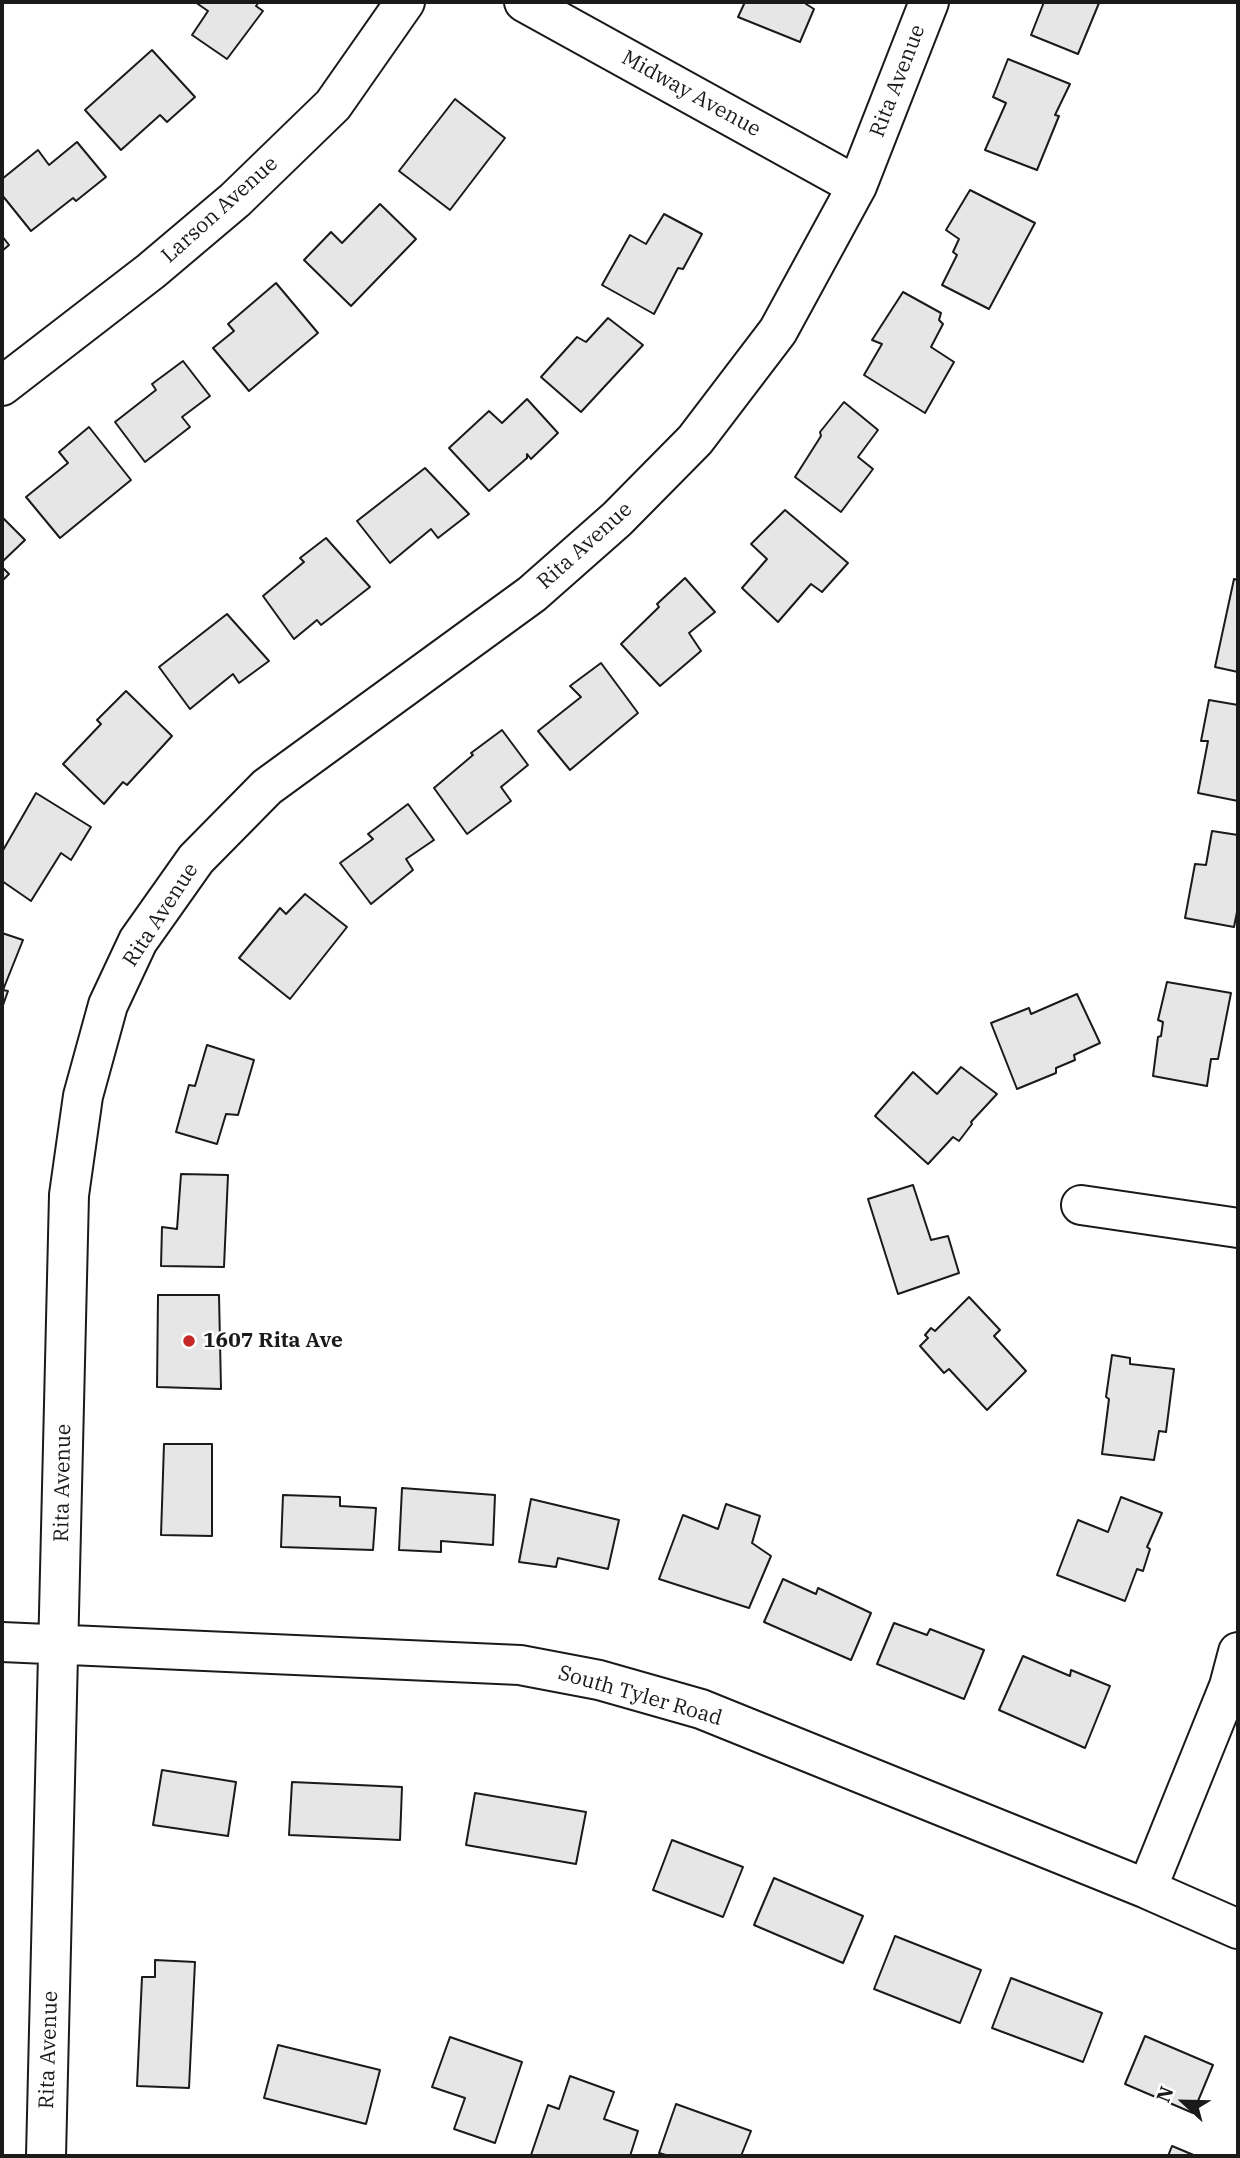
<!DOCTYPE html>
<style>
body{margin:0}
#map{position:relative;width:1240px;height:2158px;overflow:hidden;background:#fff;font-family:"IBM Plex Serif",serif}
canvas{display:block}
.frame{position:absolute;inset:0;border:4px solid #1a1a1a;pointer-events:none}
.north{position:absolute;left:1149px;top:2067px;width:70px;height:70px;-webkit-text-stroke:5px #fff;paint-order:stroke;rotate:292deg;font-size:19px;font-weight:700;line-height:28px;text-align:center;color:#1a1a1a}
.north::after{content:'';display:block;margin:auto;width:24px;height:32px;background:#1a1a1a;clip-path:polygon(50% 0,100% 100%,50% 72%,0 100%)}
</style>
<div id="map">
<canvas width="1240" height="2158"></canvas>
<div class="frame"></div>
<div class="north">N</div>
</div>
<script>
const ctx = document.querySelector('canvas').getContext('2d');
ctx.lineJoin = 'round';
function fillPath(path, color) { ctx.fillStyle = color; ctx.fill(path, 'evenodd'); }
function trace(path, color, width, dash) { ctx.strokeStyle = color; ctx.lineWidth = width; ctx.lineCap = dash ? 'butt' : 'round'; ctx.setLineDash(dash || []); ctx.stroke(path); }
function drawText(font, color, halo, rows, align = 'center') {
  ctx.font = font + ' "IBM Plex Serif",serif'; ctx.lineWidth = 5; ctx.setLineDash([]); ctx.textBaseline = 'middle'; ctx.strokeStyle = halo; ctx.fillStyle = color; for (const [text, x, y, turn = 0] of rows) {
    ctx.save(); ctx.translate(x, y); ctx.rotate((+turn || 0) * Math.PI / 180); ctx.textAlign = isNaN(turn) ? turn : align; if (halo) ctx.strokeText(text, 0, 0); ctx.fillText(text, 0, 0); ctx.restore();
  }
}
const building = new Path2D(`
 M195,2H259L256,6L263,11L227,59L192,35L208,11Z
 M745,2H807L806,4L814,9L800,42L738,17Z
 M1044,2L1099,3L1078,54L1031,35Z
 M152,50L195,97L167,122L160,115L121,150L85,110Z
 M1008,59L1070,84L1055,115L1059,116L1037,170L985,150L1006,103L993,97Z
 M455,99L505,138L450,210L399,171Z
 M77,142L106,177L76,201L73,198L31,231L2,195V179L38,150L49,165Z
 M970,190L1035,223L989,309L942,285L957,255L953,252L959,239L946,230Z
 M380,204L416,239L351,306L304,260L331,232L342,243Z
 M664,214L702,234L683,269L678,268L654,314L602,285L630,235L646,244Z
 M2,236L9,245L2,251Z
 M276,283L318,333L249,391L213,348L234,331L228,324Z
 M903,292L941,313L939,320L943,324L931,347L954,362L925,413L864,375L882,344L872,340Z
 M608,318L643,345L581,412L541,377L577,337L586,342Z
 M183,361L210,396L182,417L190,427L145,462L115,422L156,390L152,384Z
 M527,399L558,433L531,459L527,454V458L489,491L449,448L489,411L502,423Z
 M844,402L878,430L858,457L873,469L841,512L795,477L821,436L820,432Z
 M89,427L131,480L60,538L26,497L68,463L59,452Z
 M425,468L469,514L438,538L431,529L390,563L357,521Z
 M785,510L848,563L822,592L811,584L778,622L742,588L767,559L751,544Z
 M2,517L25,540L2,562Z
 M326,538L370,587L321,625L317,620L294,639L263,596L304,562L300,558Z
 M2,567L9,574L2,581Z
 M685,578L715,612L689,633L701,651L660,686L621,644L659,607L657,604Z
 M1234,579L1238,580V672L1215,667Z
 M227,614L269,661L239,683L233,674L190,709L159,667Z
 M601,663L638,713L570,770L538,731L581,697L570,686Z
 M126,691L172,736L127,785L123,782L104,804L63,764L101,724L97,720Z
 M1209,700L1238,705V801L1198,793L1208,741H1201Z
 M502,730L528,765L501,787L511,801L467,834L434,788L473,755L471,753Z
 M36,793L91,827L71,860L61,853L31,901L2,881V852Z
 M408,804L434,840L406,859L413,870L371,904L340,863L373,839L368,834Z
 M1212,831L1238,835V907L1234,927L1185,918L1195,864L1206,865Z
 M305,894L347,927L290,999L239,958L280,908L286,914Z
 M2,933L23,940L3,990L8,991L2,1008Z
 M1167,982L1231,993L1218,1059H1211L1207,1086L1153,1076L1158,1037L1161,1036L1163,1022L1158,1020Z
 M1077,994L1100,1043L1074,1055L1075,1060L1056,1068V1073L1017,1089L991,1023L1029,1008L1031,1014Z
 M207,1045L254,1060L238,1115L226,1114L217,1144L176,1132L189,1085L195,1086Z
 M961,1067L997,1094L971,1122L972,1124L959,1141L953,1137L928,1164L875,1116L913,1072L937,1094Z
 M181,1174L228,1175L224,1267L161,1266L162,1227L177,1229Z
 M913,1185L931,1240L948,1236L959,1273L898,1294L868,1199Z
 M158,1295H219L221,1389L157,1387Z
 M969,1297L1000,1330L994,1336L1026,1371L987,1410L949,1369L944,1373L920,1346L928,1338L925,1335L931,1328L935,1331Z
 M1112,1355L1130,1358V1364L1174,1369L1166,1432L1159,1431L1154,1460L1102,1454L1109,1399L1106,1397Z
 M164,1444H212V1536L161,1535Z
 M402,1488L495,1495L493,1545L441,1541V1552L399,1550Z
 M283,1495L340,1497V1506L376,1508L373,1550L281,1547Z
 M1121,1497L1162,1513L1147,1547L1150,1549L1143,1571L1137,1569L1125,1601L1057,1575L1078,1520L1108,1532Z
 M531,1499L619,1520L608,1569L558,1558L556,1567L519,1562Z
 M726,1504L760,1516L752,1543L771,1556L749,1608L659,1579L683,1515L718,1529Z
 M783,1579L816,1594L818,1588L871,1613L851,1660L764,1622Z
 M894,1623L927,1635L930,1629L984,1650L964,1699L877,1664Z
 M1023,1656L1070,1676L1071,1670L1110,1686L1085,1748L999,1710Z
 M162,1770L236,1782L228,1836L153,1825Z
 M292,1782L402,1787L400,1840L289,1835Z
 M475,1793L586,1812L576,1864L466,1845Z
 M672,1840L743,1867L723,1917L653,1890Z
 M774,1878L863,1916L843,1963L754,1925Z
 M895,1936L981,1970L960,2023L874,1989Z
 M155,1960L195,1962L189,2088L137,2086L142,1977H155Z
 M1011,1978L1102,2013L1083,2062L992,2028Z
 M1145,2036L1213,2065L1193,2113L1125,2084Z
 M450,2037L522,2062L495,2143L454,2129L465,2098L432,2087Z
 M278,2045L380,2070L366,2124L264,2098Z
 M570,2076L614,2092L604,2119L638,2131L630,2156L531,2155L548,2105L559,2109Z
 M676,2104L751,2131L741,2156H669L659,2153Z
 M1172,2146L1196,2156H1168Z`);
fillPath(building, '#e6e6e6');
trace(building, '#1a1a1a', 2);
const minor = new Path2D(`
 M524,2L857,186
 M2,386L151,271L235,200L333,105L405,2
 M1081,1205L1238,1228
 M2,1642L520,1665L599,1680L701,1709L1147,1889L1238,1929
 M1147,1889L1229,1686L1238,1652
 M46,2156L69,1195L83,1096L108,1005L138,941L196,859L267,787L532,594L617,519L695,440L778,331L857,186L929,2`);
trace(minor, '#1a1a1a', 42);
trace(minor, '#fff', 38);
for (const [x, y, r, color] of [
 [189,1341,7,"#c62828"]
]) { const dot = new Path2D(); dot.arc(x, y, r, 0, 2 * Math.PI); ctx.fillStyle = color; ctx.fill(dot); trace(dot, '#fff', 2.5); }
drawText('21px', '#1a1a1a', '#fff', [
 ["Rita Avenue",898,81,-69],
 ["Midway Avenue",691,94,29],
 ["Larson Avenue",220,210,-42],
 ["Rita Avenue",585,546,-42],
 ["Rita Avenue",161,915,-57],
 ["Rita Avenue",63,1483,-89],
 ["South Tyler Road",640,1696,16],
 ["Rita Avenue",49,2050,-88]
]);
drawText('bold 21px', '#1a1a1a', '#fff', [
 ["1607 Rita Ave",203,1341]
], 'left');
</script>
